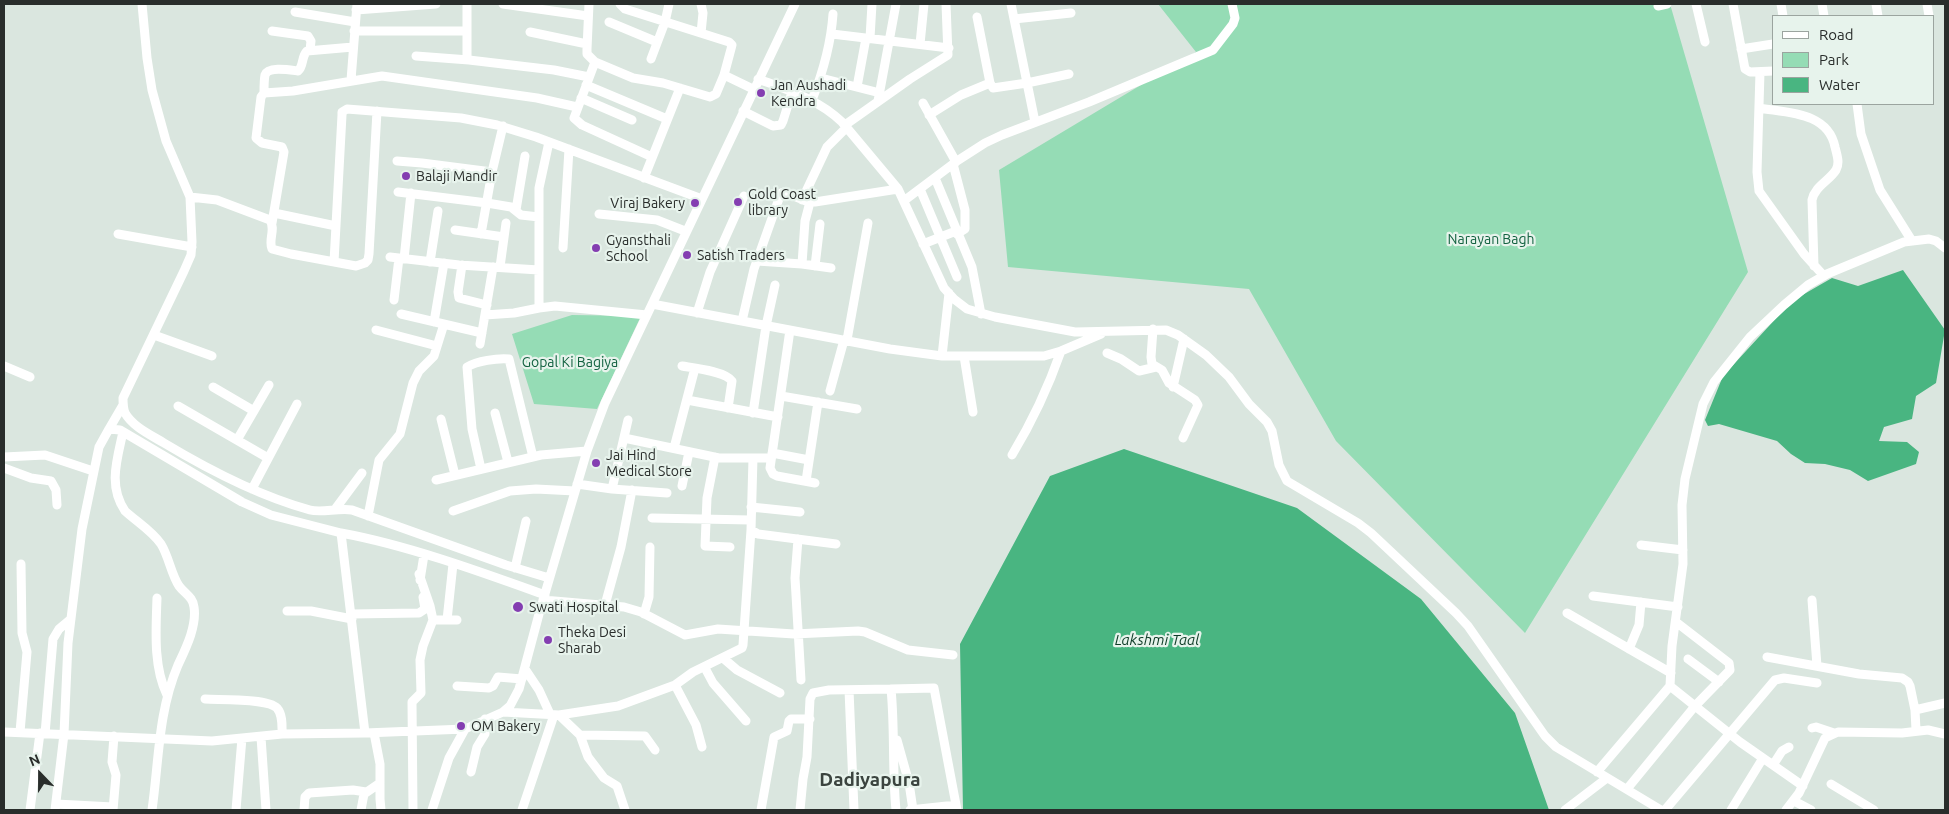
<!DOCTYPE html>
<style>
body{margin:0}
#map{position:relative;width:1949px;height:814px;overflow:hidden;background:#dae6df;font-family:Ubuntu,sans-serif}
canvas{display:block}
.frame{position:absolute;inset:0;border:5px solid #292d2b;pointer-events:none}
.legend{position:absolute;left:1772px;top:15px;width:162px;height:90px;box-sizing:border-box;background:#e7f3ec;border:1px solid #9ba49f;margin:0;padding:6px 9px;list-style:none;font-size:15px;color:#292d2b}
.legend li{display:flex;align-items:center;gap:10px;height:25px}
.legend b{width:25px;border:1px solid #9ba49f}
.north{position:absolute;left:15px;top:749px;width:50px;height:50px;-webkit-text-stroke:4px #e7f3ec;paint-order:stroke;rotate:338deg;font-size:14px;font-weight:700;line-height:20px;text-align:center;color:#292d2b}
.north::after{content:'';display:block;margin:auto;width:18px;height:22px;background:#292d2b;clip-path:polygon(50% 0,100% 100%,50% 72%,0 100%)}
</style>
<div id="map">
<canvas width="1949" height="814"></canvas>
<div class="frame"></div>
<ul class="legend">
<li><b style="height:6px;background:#fff"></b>Road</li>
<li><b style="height:14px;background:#95dcb5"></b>Park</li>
<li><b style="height:14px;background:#49b581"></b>Water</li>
</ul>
<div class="north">N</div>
</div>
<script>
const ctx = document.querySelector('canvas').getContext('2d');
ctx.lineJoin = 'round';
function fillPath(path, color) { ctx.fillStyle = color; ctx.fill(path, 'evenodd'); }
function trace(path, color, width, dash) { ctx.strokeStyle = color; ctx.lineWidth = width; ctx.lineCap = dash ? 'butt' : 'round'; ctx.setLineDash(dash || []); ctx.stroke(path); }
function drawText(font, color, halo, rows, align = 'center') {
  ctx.font = font + ' Ubuntu,sans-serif'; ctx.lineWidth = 4.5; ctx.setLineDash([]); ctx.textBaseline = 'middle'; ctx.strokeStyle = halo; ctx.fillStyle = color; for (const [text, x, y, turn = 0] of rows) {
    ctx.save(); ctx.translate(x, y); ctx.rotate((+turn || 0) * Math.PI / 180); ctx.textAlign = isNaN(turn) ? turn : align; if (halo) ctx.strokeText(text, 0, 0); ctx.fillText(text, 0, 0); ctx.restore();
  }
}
fillPath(new Path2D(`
 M1158,4H1670L1748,272L1525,633L1336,441L1249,289L1008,267L999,170L1196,52Z
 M572,315L641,316L597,409L534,404L512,334Z`), '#95dcb5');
fillPath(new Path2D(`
 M1903,270L1945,330L1936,383L1916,396L1912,419L1884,427L1879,441L1907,442L1919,452L1916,464L1868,481L1850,470L1825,464L1805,463L1791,454L1777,441L1719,424L1708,426L1705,420L1723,376L1792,301L1832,278L1858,286Z
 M1124,449L1297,508L1421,599L1515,713L1549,810H963L960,644L1050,476Z`), '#49b581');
trace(new Path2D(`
 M142,4L147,58L152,90L166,141L190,197L192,242L191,255L184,271L123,398C123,403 123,408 125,413C133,427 151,435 164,443C209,470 259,496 310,510C321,513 338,508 352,510L506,565L549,578
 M467,4V57L469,60L554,70L589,77
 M503,4L588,16
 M589,4L587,49V54L595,62L633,78L663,83L710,97L716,94L724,75
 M620,4L625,9L729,42L732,45L731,49L724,75L753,89
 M701,4L703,13L701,33
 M1011,4L1035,122
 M1696,4L1705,42
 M1733,4L1745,69L1750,72L1773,71
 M1781,4L1783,16
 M1822,4L1824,16
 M1876,4L1878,16
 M1927,4L1929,16
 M1658,6L1667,4
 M356,10L436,4
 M295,12L355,22
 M977,17L990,83L993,88L1027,83L1069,74
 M1014,19L1071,13
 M609,22L657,42
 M272,31L308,36L311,41L310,50
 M354,31H467
 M530,32L587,44
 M832,34L949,48
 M870,38L872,4
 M920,44L924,4
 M1741,49L1773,44
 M416,56L469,60
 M651,59L665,22L669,4
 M595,62L574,118L582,125L652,157
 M1760,72L1757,172L1759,191L1804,254L1824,276
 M821,78L880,93
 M758,79C788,90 818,99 842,122L898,189L944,288L954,299L967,309L995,317L1075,332L1166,330L1178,335L1206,355L1229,377L1249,404L1267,422L1272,431L1279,465L1287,481L1358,523L1371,533L1456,613L1468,626L1545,736L1556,747L1661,810
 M351,80L357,4
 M586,85L667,119
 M857,87L866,38
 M264,93C264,87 264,80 265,75C268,66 290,70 298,71C304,66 301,57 307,51L353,47
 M581,98L632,120
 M812,100C823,72 831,44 833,14
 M878,101L896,4
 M923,103L956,162
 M1857,104L1861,134L1880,190L1912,241
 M1759,108C1788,113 1828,112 1835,147C1837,155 1840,163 1836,170C1829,181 1815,186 1812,200L1814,266
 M743,111L773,126L781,125L783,121L792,92
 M929,115L961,95L990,83
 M845,125L910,79L948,55L946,4
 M549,142L539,188V308L555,306L647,315
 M397,161L422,163L492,172
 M953,164L965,210V229L957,234
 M644,178L680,88
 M935,178L972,267L981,314
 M920,189L957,277
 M398,192L487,203L511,207L521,215L539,217
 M190,197L217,200L270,220C276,229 268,240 272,249L291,254L356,266L365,263L368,260L369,254L377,111
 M802,200L827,147L847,127
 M905,200L957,161L985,143L1002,135L1089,102L1213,50L1233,24L1235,18L1232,4
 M516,210L525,156
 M274,213L336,226
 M599,214L657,220L685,231
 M272,223L284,152L282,147L262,143L256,138L261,97L264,93L293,91L382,76L537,98L577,107
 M455,230L504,237
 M118,234L192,247
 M481,234L492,172L503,126
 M923,244L956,231
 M563,248L569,149
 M390,257L459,265L539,270
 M404,259L411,193
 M757,261L802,264L831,268
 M334,262L342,115V112L347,109L461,118L497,125L536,137L702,199
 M430,262L438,211
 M802,264L805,221L810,202
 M462,265L458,292L459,298L487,305
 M815,266L820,224
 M500,267L506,223
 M394,300L399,258
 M652,304L890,349L942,356H1044L1061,351L1101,334
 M697,313L710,272L744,196
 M401,314L482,333
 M485,315L514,313L539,308
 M742,321L754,269L781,193L784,192L806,201L815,202L898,189
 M434,322L444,263
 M1153,329L1151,357L1152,364L1162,370L1169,383L1195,400L1198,405L1183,438
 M376,330L437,346
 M790,330L770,468L773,474L777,476L815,483
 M154,335L212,356
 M847,340L868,223
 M480,344L493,267
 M1107,353L1121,359L1139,371L1156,367
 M942,356L949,293
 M964,356L973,412
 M4,366L30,377
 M682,366C694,368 725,371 732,381L728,408
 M213,387L254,411
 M1173,387L1184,339
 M830,391L844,340
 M781,396L857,409
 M687,400L778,417
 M178,406L268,458
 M495,413L508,462
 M753,413L766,326L775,285
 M441,419L455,475
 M109,429L123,405
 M123,432C117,460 108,486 125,511C137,522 152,531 161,544C169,557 171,574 179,586C185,594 193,597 194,607C197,626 186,648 178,665C158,712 159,761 152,810
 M624,438L719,458H771
 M237,440L269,385
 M674,448L695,368
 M772,453L809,460
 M1012,455C1032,422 1048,388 1061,351
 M4,457L45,455L93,471
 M715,457L707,498L705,546L730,547
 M753,458L751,530L758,534L836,544
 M4,468L31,478L51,481L56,490L57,505
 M481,469L472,429L467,367C477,361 497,358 509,359L533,457
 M436,480L541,455L587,451
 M806,481L818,402
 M577,484L612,489L667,493
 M682,486L689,452
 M252,489L297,404
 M612,489L628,420
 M751,507L800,512
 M336,508L362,473
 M453,511L510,491L536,489L575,491
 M368,516L379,460L400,434L413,383L419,371L434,356L444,324
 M652,518L750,520
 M341,533C407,545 481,572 545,595
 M798,539L795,578L801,680
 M1641,545L1683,550
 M515,568L526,521
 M420,580L424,555
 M1593,596L1678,607
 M157,598C156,629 153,666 167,695
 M543,600L624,607L641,612L685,635L718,629L794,634L858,631L865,632L908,650L953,655
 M1812,600L1817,666
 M605,605L621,547L632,490
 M287,611H311L352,619
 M1567,613L1671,673
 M351,614L419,613L425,609L423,597
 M644,614L649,597L650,547
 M433,620H457
 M447,620L453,564
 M1629,649L1639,625L1641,602
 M1767,657L1859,674L1902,678L1908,682L1910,686L1915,710
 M723,658L737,670L780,693
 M1688,659L1719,682
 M705,668L713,683L746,721
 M525,669L539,690L550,714
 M675,685L696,725L702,747
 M457,686L489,688L493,686L498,677L522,679
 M1670,686L1740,742L1803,786
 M891,689L934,688L957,810
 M849,690L854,810
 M205,699C220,700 268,698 277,708C283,715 282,726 282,734
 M503,712L559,715L618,706L675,685L693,672L742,648L743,645L751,530
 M559,715L580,735L588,757L604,778L617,786L625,810
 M1812,728L1816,727L1834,733
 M1916,730L1915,710L1945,703
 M4,732L212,741L282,734L365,733L465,729
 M20,732L27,652L22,633L21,564
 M374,733L380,764V799L381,810
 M45,734L53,639L59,629L71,619
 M580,735L645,736L655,750
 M261,737L266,810
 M897,740L909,783L913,810
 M1773,765L1782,751L1789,747
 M471,772L477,747L485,734V719
 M1597,772L1670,686L1672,646L1683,564L1682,505L1685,479L1703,404L1714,382L1750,337L1784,305L1808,285L1827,274L1904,242L1929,239L1936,241L1945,248
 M1831,784L1874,810
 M1627,789L1695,706L1730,670L1729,663L1676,622
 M1794,801L1811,810
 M56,804L113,807
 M30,810L40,733
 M55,810L64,734L68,643L82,529L99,447L109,429L120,430L242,502L271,515L341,533L365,733
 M113,810L116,775L112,762L114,736
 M236,810L242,738
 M304,810L305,797L309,793L353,790L366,792
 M361,810L364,794L380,783
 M413,810L412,702L421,693L420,660L423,646L433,620L430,606L419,574
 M432,810L449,758L465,729L503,712L510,706L519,689L539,614L587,451L605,403L795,4
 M522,810L554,715
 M761,810L774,737L787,731L789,721L791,719H810
 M800,810L803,779L807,757L810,699L813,693L829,690L891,689C895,729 892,770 896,810
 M910,810L956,805
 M1565,810L1607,778
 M1665,810L1775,680L1784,678L1817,683
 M1731,810L1763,758
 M1786,810L1799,793L1825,738L1838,732L1902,733L1928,730L1945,734`), '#fff', 9);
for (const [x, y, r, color] of [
 [761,93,5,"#843eb1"],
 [406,176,5,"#843eb1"],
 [738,202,5,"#843eb1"],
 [695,203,5,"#843eb1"],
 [596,248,5,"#843eb1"],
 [687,255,5,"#843eb1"],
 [596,463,5,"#843eb1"],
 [518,607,6,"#843eb1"],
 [548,640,5,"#843eb1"],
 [461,726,5,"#843eb1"]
]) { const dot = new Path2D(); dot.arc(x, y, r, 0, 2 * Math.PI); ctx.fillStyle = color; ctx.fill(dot); trace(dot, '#e7f3ec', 2); }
drawText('14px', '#292d2b', '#e7f3ec', [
 ["Jan Aushadi",771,85],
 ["Kendra",771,101],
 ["Balaji Mandir",416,176],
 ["Gold Coast",748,194],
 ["library",748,210],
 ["Viraj Bakery",685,203,"right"],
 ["Gyansthali",606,240],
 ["School",606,256],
 ["Satish Traders",697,255],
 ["Jai Hind",606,455],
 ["Medical Store",606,471],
 ["Swati Hospital",529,607],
 ["Theka Desi",558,632],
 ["Sharab",558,648],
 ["OM Bakery",471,726]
], 'left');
drawText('14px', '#126240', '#e7f3ec', [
 ["Narayan Bagh",1491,239],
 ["Gopal Ki Bagiya",570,362]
]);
drawText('italic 15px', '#0e3c27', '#e7f3ec', [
 ["Lakshmi Taal",1157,640]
]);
drawText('bold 19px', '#3b443f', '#e7f3ec', [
 ["Dadiyapura",870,780]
]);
</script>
